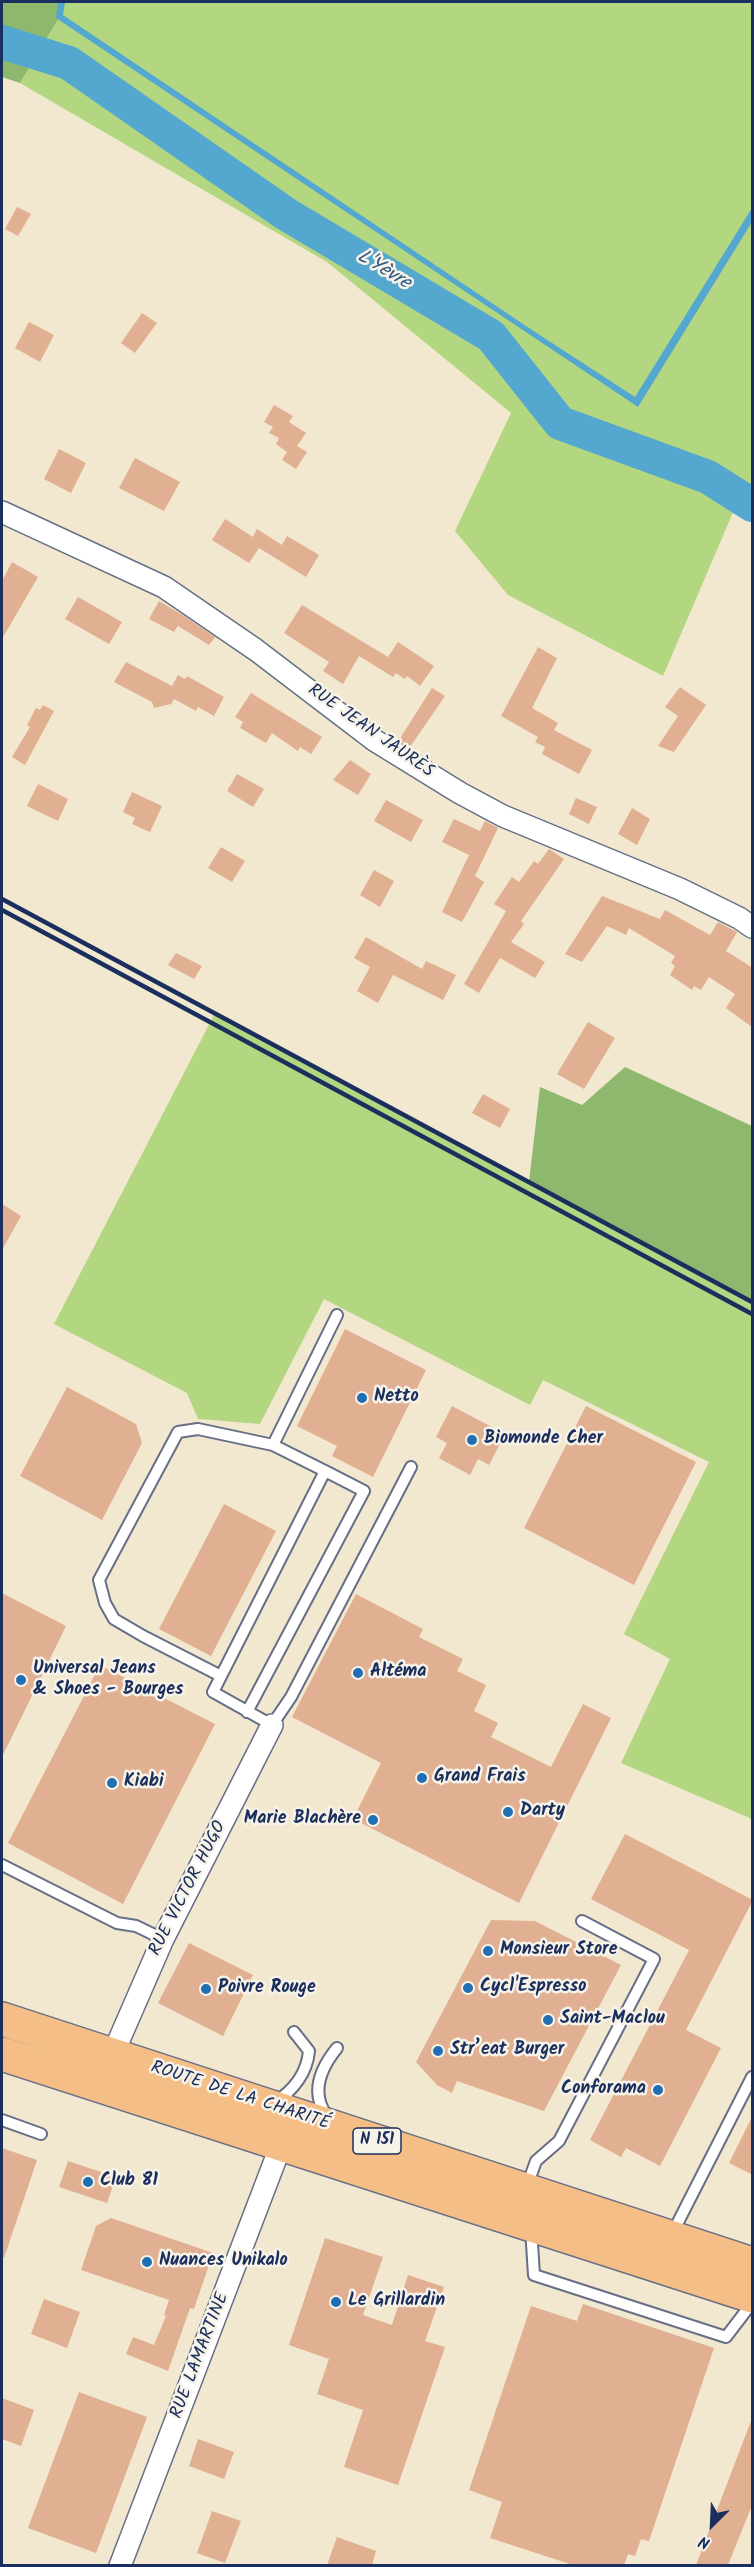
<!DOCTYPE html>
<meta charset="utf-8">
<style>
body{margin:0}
#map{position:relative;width:754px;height:2567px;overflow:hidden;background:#f2e7cf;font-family:Kalam,sans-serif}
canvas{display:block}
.frame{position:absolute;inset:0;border:3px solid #1b2f5e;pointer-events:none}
.north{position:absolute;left:682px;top:2495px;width:60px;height:60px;-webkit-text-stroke:4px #f7f3e8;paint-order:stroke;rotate:204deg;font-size:16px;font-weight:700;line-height:24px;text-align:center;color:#1b2f5e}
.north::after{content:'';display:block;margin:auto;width:21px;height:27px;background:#1b2f5e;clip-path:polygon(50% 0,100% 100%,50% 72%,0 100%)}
</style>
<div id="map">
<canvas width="754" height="2567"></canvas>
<div class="frame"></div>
<div class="north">N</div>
</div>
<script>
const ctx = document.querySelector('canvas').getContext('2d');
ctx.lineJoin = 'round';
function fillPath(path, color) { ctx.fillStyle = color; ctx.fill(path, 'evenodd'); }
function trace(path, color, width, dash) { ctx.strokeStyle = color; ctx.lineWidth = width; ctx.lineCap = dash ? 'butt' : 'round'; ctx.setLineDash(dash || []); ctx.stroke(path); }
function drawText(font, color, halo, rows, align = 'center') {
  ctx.font = font + ' Kalam,sans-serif'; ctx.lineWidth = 5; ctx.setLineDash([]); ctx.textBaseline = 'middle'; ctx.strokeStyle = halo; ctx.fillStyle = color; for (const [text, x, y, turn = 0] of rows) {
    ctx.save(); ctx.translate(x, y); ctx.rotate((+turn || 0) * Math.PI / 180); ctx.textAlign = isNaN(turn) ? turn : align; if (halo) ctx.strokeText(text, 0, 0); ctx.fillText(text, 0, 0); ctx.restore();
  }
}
fillPath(new Path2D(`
 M62,2H752V519L734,510L663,676L508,595L455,531L511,413L327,262L20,83L60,16Z
 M215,1013L752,1302V1819L621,1763L670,1659L624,1634L709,1462L543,1380L530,1405L324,1299L260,1424L198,1419L187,1393L54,1324Z`), '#b3d780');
fillPath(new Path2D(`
 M2,2H62L60,16L20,83L2,77Z
 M625,1067L752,1126V1302L529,1182L540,1087L582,1105Z`), '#8eb86e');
fillPath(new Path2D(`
 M58,2H65L63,15L529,328L635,397L752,208V222L638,407L56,18Z`), '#54a7cf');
trace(new Path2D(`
 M2,42L69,63L286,214L491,336L560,423L708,477L752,505`), '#54a7cf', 34);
fillPath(new Path2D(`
 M17,207L31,214L18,236L5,229Z
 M142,313L157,323L135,353L121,343Z
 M29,322L54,335L40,362L15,348Z
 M274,405L293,416L289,422L306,433L297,446L307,452L296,469L282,460L287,452L276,444L279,438L269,433L273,427L264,422Z
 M59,449L86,463L71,493L44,479Z
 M135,458L180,482L164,511L119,488Z
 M225,519L253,537L257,529L282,545L287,536L319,555L306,577L259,548L249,563L212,540Z
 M12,562L38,577L2,639V581Z
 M78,597L122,622L109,644L65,619Z
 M159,601L184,616L174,632L149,619Z
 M302,605L388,657L398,642L434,666L420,686L407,676L405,679L396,673L393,677L359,656L343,684L323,671L329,662L284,633Z
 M184,616L215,637L209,645L178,626Z
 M538,647L557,658L532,708L558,723L554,730L592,750L579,774L542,754L545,747L535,742L538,737L501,716Z
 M126,662L172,686L178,675L185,679L187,676L224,697L214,716L198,707L196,711L174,699L171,704L154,708L152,702L114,682Z
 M680,687L706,705L674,752L658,746L678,716L665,707Z
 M432,688L445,696L410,747L399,740Z
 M251,693L322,737L311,754L300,747L298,751L272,733L266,743L240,728L243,722L235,717Z
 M43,705L54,711L25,765L12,757L30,727L27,725L36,708L40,710Z
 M350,760L371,774L358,795L333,780Z
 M237,774L264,789L253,807L227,791Z
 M38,784L68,799L58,821L27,806Z
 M132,792L162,806L150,832L132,824L135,818L123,812Z
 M576,798L597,807L589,824L569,814Z
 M386,800L423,820L411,842L374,821Z
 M632,808L650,819L637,845L618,834Z
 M454,819L480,831L485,821L498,828L475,876L484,882L462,922L442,912L469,855L442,842Z
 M221,847L245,861L232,882L208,868Z
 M549,849L564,859L521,921L524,924L511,942L545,962L535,978L500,958L479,993L464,984L506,911L494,904L512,877L519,882L534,861L538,864Z
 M374,870L394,881L380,907L360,895Z
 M602,896L660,919L665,910L710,935L718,922L737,932L726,951L753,968V1028L726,1008L735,994L709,977L701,990L694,986L692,990L670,975L675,966L671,963L675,956L629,928L626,935L607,926L582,962L565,954Z
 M366,937L422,969L426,961L456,975L443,1000L393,975L378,1003L357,991L370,967L354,958Z
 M176,953L202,966L194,979L168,965Z
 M588,1022L615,1038L584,1089L557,1074Z
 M483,1094L510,1109L500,1128L472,1113Z
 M2,1204L21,1216L2,1250Z
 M345,1329L426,1370L373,1477L332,1456L337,1446L297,1426Z
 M67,1387L136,1424L142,1443L102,1520L20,1476Z
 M452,1406L505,1434L489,1465L478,1459L470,1475L439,1458L447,1443L436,1437Z
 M586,1406L696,1462L634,1585L524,1528Z
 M224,1504L276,1531L211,1656L159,1629Z
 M2,1593L66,1626L2,1757Z
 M356,1594L423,1629L419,1637L463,1659L457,1671L486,1685L474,1711L498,1723L491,1737L551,1767L583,1704L611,1718L519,1903L353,1819L381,1763L292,1717Z
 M100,1665L215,1724L123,1904L8,1843Z
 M625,1834L753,1900L686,2030L721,2048L660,2166L626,2148L621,2157L590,2140L689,1950L591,1899Z
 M491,1920L535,1921L621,1965L544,2111L457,2081L452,2093L437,2085L416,2062Z
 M189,1943L253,1975L223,2036L158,2003Z
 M753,2115V2175L729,2163Z
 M2,2148L37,2160L4,2258L2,2257Z
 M68,2161L116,2177L107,2203L59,2187Z
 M111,2218L213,2253L194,2309L190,2308L168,2371L126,2354L133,2337L154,2345L166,2316L164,2315L169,2300L81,2270L96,2226Z
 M325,2238L383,2257L363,2315L392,2325L408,2275L444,2287L425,2341L445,2347L398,2485L344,2467L363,2410L317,2394L329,2359L289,2345Z
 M44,2299L80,2312L67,2348L31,2334Z
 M583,2304L714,2348L649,2541L641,2539L635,2556L628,2554L624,2565H573L490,2538L502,2502L469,2490L531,2306L577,2321Z
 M79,2392L147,2417L96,2553L28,2528Z
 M2,2398L34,2410L21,2446L2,2439Z
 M751,2421L753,2503L728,2565H696Z
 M198,2439L234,2452L224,2479L189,2466Z
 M212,2511L241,2521L225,2563L197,2553Z
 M337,2537L376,2551L372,2565H327Z`), '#e1b092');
const service = new Path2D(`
 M325,1471L273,1445L337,1315
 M221,1676L143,1636L114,1619L105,1603L99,1580L178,1432L198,1429L273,1445
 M247,1712L364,1491L325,1471L213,1692L272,1725L291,1697L411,1467
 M2,1865L117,1923L136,1926L163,1939
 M274,2103C293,2091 307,2073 309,2051L294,2032
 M327,2116C310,2093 320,2069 337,2048
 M2,2120L41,2134
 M527,2186L536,2161L559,2141L654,1959L582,1921
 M531,2228L534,2275L726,2337L752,2303
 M672,2234L752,2077`);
const minor = new Path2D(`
 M2,512L164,587L256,650L374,740L460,793L503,816L680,889L739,918L752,927
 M112,2056L163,1939L272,1725
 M120,2566L281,2145`);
const primary = new Path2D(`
 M2,2019L752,2264
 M2,2054L752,2296`);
trace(service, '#666f86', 14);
trace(minor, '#666f86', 24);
trace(primary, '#666f86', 36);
trace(service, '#fff', 10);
trace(minor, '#fff', 21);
trace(primary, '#f6be87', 33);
trace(new Path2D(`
 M2,899L752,1302
 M2,910L752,1314`), '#1b2f5e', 4.5);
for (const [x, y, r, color] of [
 [362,1398,6,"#1f6fb2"],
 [472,1440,6,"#1f6fb2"],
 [358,1673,6,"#1f6fb2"],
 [21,1680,6,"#1f6fb2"],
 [422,1778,6,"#1f6fb2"],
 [112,1783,6,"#1f6fb2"],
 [508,1812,6,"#1f6fb2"],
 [373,1820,6,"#1f6fb2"],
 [488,1951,6,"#1f6fb2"],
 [468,1988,6,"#1f6fb2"],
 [206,1989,6,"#1f6fb2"],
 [548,2020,6,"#1f6fb2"],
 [438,2051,6,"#1f6fb2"],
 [658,2090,6,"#1f6fb2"],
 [88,2182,6,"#1f6fb2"],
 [147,2262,6,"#1f6fb2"],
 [336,2302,6,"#1f6fb2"]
]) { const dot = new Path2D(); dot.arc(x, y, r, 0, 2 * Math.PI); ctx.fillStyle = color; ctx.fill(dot); trace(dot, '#f7f3e8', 2); }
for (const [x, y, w] of [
 [377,2141,48]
]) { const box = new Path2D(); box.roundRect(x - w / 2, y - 13, w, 26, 4.5); ctx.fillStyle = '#f7f3e8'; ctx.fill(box); trace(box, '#1b2f5e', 1.5); }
drawText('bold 16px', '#1b2f5e', null, [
 ["N 151",377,2141]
]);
drawText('18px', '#1b2f5e', '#f7f3e8', [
 ["RUE JEAN JAURÈS",370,732,35],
 ["RUE VICTOR HUGO",189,1889,-63],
 ["ROUTE DE LA CHARITÉ",240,2097,18],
 ["RUE LAMARTINE",201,2356,-69]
]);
drawText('bold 18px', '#1b2f5e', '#f7f3e8', [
 ["Netto",374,1398],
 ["Biomonde Cher",484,1440],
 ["Universal Jeans",33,1670],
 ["& Shoes - Bourges",33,1691],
 ["Altéma",370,1673],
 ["Grand Frais",434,1778],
 ["Kiabi",124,1783],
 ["Darty",520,1812],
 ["Marie Blachère",361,1820,"right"],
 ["Monsieur Store",500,1951],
 ["Cycl'Espresso",480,1988],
 ["Poivre Rouge",218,1989],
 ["Saint-Maclou",560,2020],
 ["Str’eat Burger",450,2051],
 ["Conforama",646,2090,"right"],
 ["Club 81",100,2182],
 ["Nuances Unikalo",159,2262],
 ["Le Grillardin",348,2302]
], 'left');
drawText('italic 20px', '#2f5986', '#f7f3e8', [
 ["L'Yèvre",383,271,31]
]);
</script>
